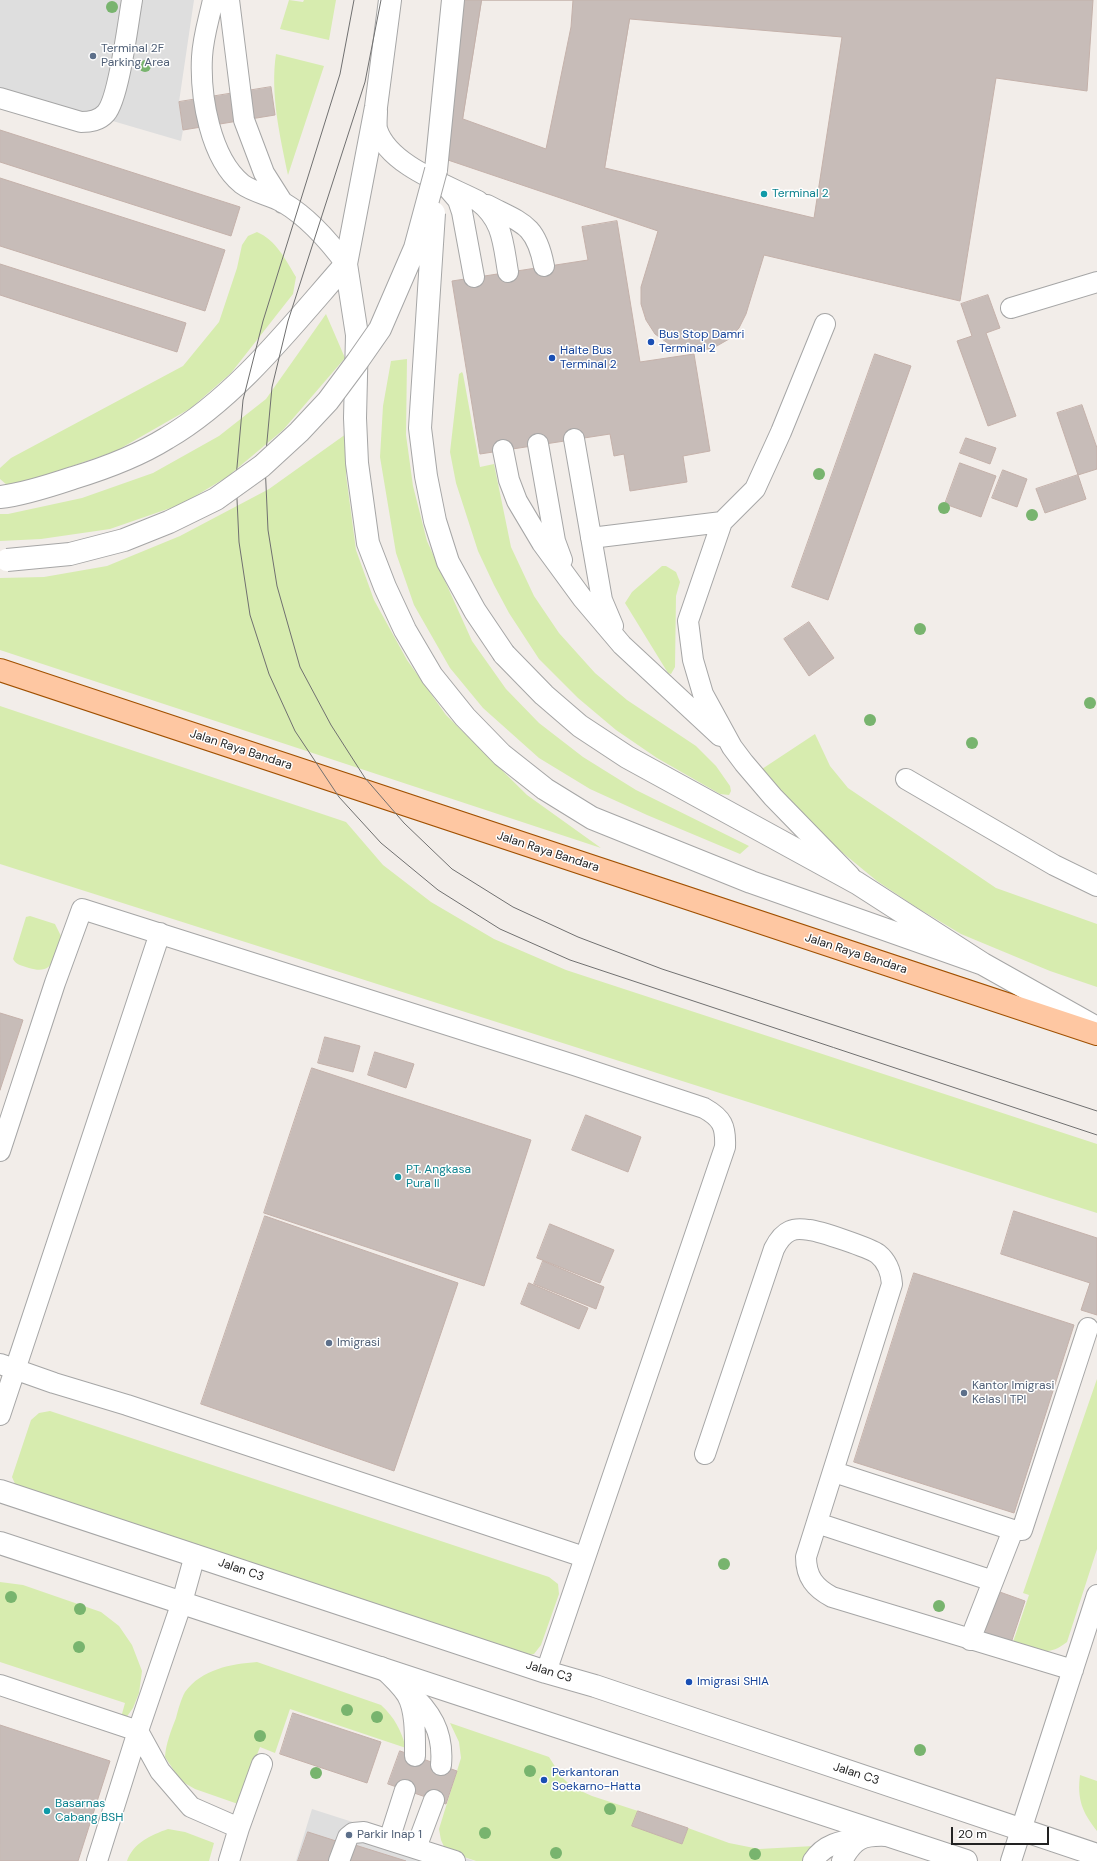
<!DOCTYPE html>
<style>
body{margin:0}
#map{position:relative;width:1097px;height:1861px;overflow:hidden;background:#f2ede9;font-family:"DM Sans",sans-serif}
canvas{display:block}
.scale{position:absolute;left:951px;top:1827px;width:98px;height:18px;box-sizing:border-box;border:2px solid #222;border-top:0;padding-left:5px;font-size:12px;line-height:14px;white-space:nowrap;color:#222;-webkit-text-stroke:3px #fff;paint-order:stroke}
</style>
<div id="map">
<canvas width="1097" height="1861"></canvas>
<div class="scale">20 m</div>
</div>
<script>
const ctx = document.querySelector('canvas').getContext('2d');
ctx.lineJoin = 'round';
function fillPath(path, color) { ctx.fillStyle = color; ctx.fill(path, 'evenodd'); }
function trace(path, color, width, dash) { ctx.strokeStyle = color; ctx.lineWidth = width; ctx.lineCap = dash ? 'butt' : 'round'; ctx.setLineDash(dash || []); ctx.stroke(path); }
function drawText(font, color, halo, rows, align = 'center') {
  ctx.font = font + ' "DM Sans",sans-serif'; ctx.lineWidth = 3; ctx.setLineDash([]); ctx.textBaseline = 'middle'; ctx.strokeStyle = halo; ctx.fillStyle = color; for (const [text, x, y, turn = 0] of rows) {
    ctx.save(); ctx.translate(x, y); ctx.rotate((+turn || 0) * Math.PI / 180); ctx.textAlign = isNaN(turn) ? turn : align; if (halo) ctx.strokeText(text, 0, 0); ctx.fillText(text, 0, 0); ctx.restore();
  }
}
fillPath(new Path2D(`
 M289,0L303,2L304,0H336L329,40L280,29Z
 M276,54L324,66L288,175C280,136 270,94 276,54Z
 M257,232C276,240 286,260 296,277L293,294L231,373L191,408L116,451L40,477L7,485L0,479V468L11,458L183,366L219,322L237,268L242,245L248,236Z
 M326,314L345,358L283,430L227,477L182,504L110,529L41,539L0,541V514H8L82,498L153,473L219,436L266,399Z
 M407,359L406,435L413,486L427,541L472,641L506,689L539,723L583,757L636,790L749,846L740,854L647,815L590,789L539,758L483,708L450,668L414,605L396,553L380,457L383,406L391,361Z
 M462,372L463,374L480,467L494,464L511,547L534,596L559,633L595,673L627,700L696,746L716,766L730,786L731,791L729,795L720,794L657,758L616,730L578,698L539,659L509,613L494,585L478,551L456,483L450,452L459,374Z
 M346,434V475L356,550L374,600L407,660L446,715L527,795L601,848L0,650V578L44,577L107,566L180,536L269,489Z
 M662,566H666L676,572L680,582L676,596L675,667L671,674L668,673L625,603L632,592Z
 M0,706L346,822L383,865L431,902L494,939L566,970L1097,1144V1213L0,864Z
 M815,734L830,766L848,788L996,888L1097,924V987L1050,971L961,934L916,907L877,881L821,835L794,811L762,769Z
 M30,916L55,924L61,936C54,956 55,976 29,968C23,966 16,965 13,959L26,917Z
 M1097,1379V1549L1067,1642C1047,1658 1035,1650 1013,1642L1029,1595L1023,1593Z
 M50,1411L549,1577L558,1584L559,1594L541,1645L534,1654L523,1656L16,1486L12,1477L31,1420L39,1413Z
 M0,1582L23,1585L101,1612L119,1626L132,1645L142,1671L139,1693L133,1708L123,1722L120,1721L125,1703L0,1662Z
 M257,1662L381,1705C395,1718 401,1730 406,1748L290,1709L275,1753L260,1747L238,1804L195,1789L181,1781L165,1757C166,1743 171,1731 176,1718C178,1710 181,1699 185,1692C202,1669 231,1664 257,1662Z
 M450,1723L549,1757L561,1776L572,1787L592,1796L638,1811L633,1826L682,1844L688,1828L729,1843L759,1849L814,1846L805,1861H476L446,1851L441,1840L439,1829L461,1758L459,1742Z
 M1080,1775L1097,1781V1831C1082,1812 1077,1799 1080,1775Z
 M168,1829L185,1832L214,1843L209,1861H127C133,1843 151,1835 168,1829Z`), '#d7ecaf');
fillPath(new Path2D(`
 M0,0H194L179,102L183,130L181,141L0,88Z
 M312,1809L474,1861H296Z`), '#dedede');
const building = new Path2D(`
 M462,0H1093L1087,91L996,78L960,301L764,255L746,314L739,328L729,339L715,347L700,351L685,350L669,344L655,334L646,320L641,304V287L658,231L442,158Z
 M482,0H573L571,27L546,149L463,119Z
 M630,19L842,37L814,218L605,168Z
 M271,87L275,115L183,130L179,102Z
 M0,130L240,207L231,236L0,162Z
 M0,178L225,250L205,311L0,246Z
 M617,221L640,362L694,354L710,451L683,456L687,482L630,491L624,454L614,456L610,434L480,454L452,281L588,260L582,227Z
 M0,264L186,323L177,352L0,295Z
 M988,295L1000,328L986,333L1016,416L988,426L957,341L972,336L961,304Z
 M875,354L911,366L828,600L792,587Z
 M1082,405L1097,448V469L1078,475L1057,413Z
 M966,438L996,448L990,464L960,453Z
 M960,463L996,476L981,517L945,504Z
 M1003,470L1027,479L1017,507L992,498Z
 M1078,475L1086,499L1045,513L1036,489Z
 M809,622L834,658L809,676L784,639Z
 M0,1013L23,1020L0,1090Z
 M325,1037L360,1046L353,1072L318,1063Z
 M375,1052L414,1064L406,1088L368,1075Z
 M312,1068L531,1140L484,1286L264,1213Z
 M586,1115L641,1137L628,1172L572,1150Z
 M1014,1211L1097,1238V1315L1081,1310L1090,1283L1001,1254Z
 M265,1216L458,1283L394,1471L201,1404Z
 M550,1224L614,1250L600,1283L537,1258Z
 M543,1261L604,1287L596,1309L534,1284Z
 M914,1273L1074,1325L1014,1513L854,1462Z
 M529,1283L588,1308L579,1329L521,1304Z
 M997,1591L1025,1601L1011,1643L983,1633Z
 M293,1713L381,1742L367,1783L280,1754Z
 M0,1725L110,1761L78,1861H0Z
 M400,1751L457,1771L446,1804L388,1784Z
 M638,1811L688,1828L682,1844L632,1826Z
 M308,1832L336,1841L329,1861H298Z
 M355,1845L406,1861H349Z`);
fillPath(building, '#c7bcb8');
trace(building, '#c4b1aa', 1);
const service = new Path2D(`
 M213,0C209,19 203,37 202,57C200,96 210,158 242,184C254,193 271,195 284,203C309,218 329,241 346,264
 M229,0L244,120L264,173L283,203
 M0,98L81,122C90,122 99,121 106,113C119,98 128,23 132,0
 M377,111C377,116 376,124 377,129C388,165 447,185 478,201C503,220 503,243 508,272
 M446,186L458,200L462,212L474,277
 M487,205C522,223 536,224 544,266
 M1011,308L1097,282
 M825,324L781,432L755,489L722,522L688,621L693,660L703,694L732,747L744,763L773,797L850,876
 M574,439L602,600L613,626
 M538,444L555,541L562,560
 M503,450L509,480L517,501L542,543L583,599L622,645L720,736
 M591,538L722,522
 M906,779L1054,865L1097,886
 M0,1151L55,983L82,909L574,1065L704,1108C722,1118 726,1126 725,1147L546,1672
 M0,1364L54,1383L127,1405L584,1557
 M0,1415L160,933
 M705,1454L774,1249C778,1241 783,1234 790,1231C796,1228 803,1229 809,1230C820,1231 870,1248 878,1254C888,1262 891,1272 892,1284L806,1557C806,1577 815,1588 832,1597L1073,1670
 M834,1472L1013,1530L970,1640
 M817,1523L993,1581
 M1013,1530H1022L1088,1328
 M381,1667C391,1676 400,1684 407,1695C416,1710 415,1738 415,1756
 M0,1685L138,1731L160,1771L191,1807L239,1828
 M406,1689C431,1711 444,1732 441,1765
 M389,1840L405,1790
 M416,1848L434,1800
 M97,1861L138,1731L182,1602L195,1555
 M229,1861L239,1828L262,1764
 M339,1861L348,1837L353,1833L364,1832L455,1861
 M813,1861C824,1844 841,1841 860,1838
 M842,1861C854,1838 863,1835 887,1836
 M1011,1861L1097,1595`);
const tertiary = new Path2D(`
 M390,0L376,107L346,264L357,335L355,418L357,463L368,543L385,587L405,630L432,676L465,717L502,755L545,789L592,818L751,882L983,964
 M436,170L453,0
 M0,497C21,495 52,485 73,478C106,468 138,456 167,438C237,397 293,324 346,264
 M504,654L544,695L580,726L627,757L857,883L983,964L1097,1028
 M0,1491L546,1672L595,1686L1097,1855
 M0,1543C322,1648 644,1754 966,1861`);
const primary = new Path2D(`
 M0,670L1097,1034`);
trace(service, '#a6a6a6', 22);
trace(tertiary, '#a6a6a6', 24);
trace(primary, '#a05000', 24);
trace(service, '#fff', 20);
trace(tertiary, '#fff', 22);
trace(primary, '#fec7a2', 22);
trace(new Path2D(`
 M354,0L340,74L263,321L243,400L236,478L239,542L250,615L269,674L295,731L339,797L381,843L438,890L500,929L570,960L1097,1135
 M381,0L365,82L288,321L272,387L265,463L268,530L277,586L300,667L331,725L365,778L404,823L452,869L513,907L578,937L662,969L1097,1111`), '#707070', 1);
const tertiaryBridge = new Path2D(`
 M434,213L420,428L426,476L435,521L448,562L475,611L504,654
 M7,560L70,554L124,540L169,522L216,499L262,466L299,432L328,401L357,362L380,329L415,248L436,170`);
trace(tertiaryBridge, '#a6a6a6', 24, []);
trace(tertiaryBridge, '#fff', 22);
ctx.fillStyle = '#78b46e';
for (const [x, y] of [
 [112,7],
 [145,66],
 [819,474],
 [944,508],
 [1032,515],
 [920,629],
 [1090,703],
 [870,720],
 [972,743],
 [724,1564],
 [11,1597],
 [939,1606],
 [80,1609],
 [79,1647],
 [347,1710],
 [377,1717],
 [260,1736],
 [920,1750],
 [530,1771],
 [316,1773],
 [610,1809],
 [485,1833],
 [556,1853],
 [755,1854]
]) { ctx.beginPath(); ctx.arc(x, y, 6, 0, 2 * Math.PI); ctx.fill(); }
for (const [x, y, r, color] of [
 [93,56,4,"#5c6f8a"],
 [764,194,4,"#0f9aa8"],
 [651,342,4,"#1a4fb4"],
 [552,358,4,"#1a4fb4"],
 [398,1177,4,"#0f9aa8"],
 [329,1343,4,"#5c6f8a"],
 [964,1393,4,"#5c6f8a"],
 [689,1682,4,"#1a4fb4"],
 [544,1780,4,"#1a4fb4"],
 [47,1811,4,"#0f9aa8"],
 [349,1835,4,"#5c6f8a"]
]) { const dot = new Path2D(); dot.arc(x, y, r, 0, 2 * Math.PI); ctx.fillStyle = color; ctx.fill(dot); trace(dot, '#fff', 1.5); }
drawText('12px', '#4e5e75', '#fff', [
 ["Terminal 2F",101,49],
 ["Parking Area",101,63],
 ["Imigrasi",337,1343],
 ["Kantor Imigrasi",972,1386],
 ["Kelas I TPI",972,1400],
 ["Parkir Inap 1",357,1835]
], 'left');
drawText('12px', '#0d838f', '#fff', [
 ["Terminal 2",772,194],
 ["PT. Angkasa",406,1170],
 ["Pura II",406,1184],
 ["Basarnas",55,1804],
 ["Cabang BSH",55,1818]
], 'left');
drawText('12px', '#164399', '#fff', [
 ["Bus Stop Damri",659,335],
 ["Terminal 2",659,349],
 ["Halte Bus",560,351],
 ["Terminal 2",560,365],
 ["Imigrasi SHIA",697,1682],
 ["Perkantoran",552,1773],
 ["Soekarno-Hatta",552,1787]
], 'left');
drawText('12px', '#222', '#fff', [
 ["Jalan Raya Bandara",241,750,18],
 ["Jalan Raya Bandara",548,852,18],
 ["Jalan Raya Bandara",856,954,18],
 ["Jalan C3",241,1570,19],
 ["Jalan C3",549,1672,17],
 ["Jalan C3",856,1774,18]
]);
</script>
